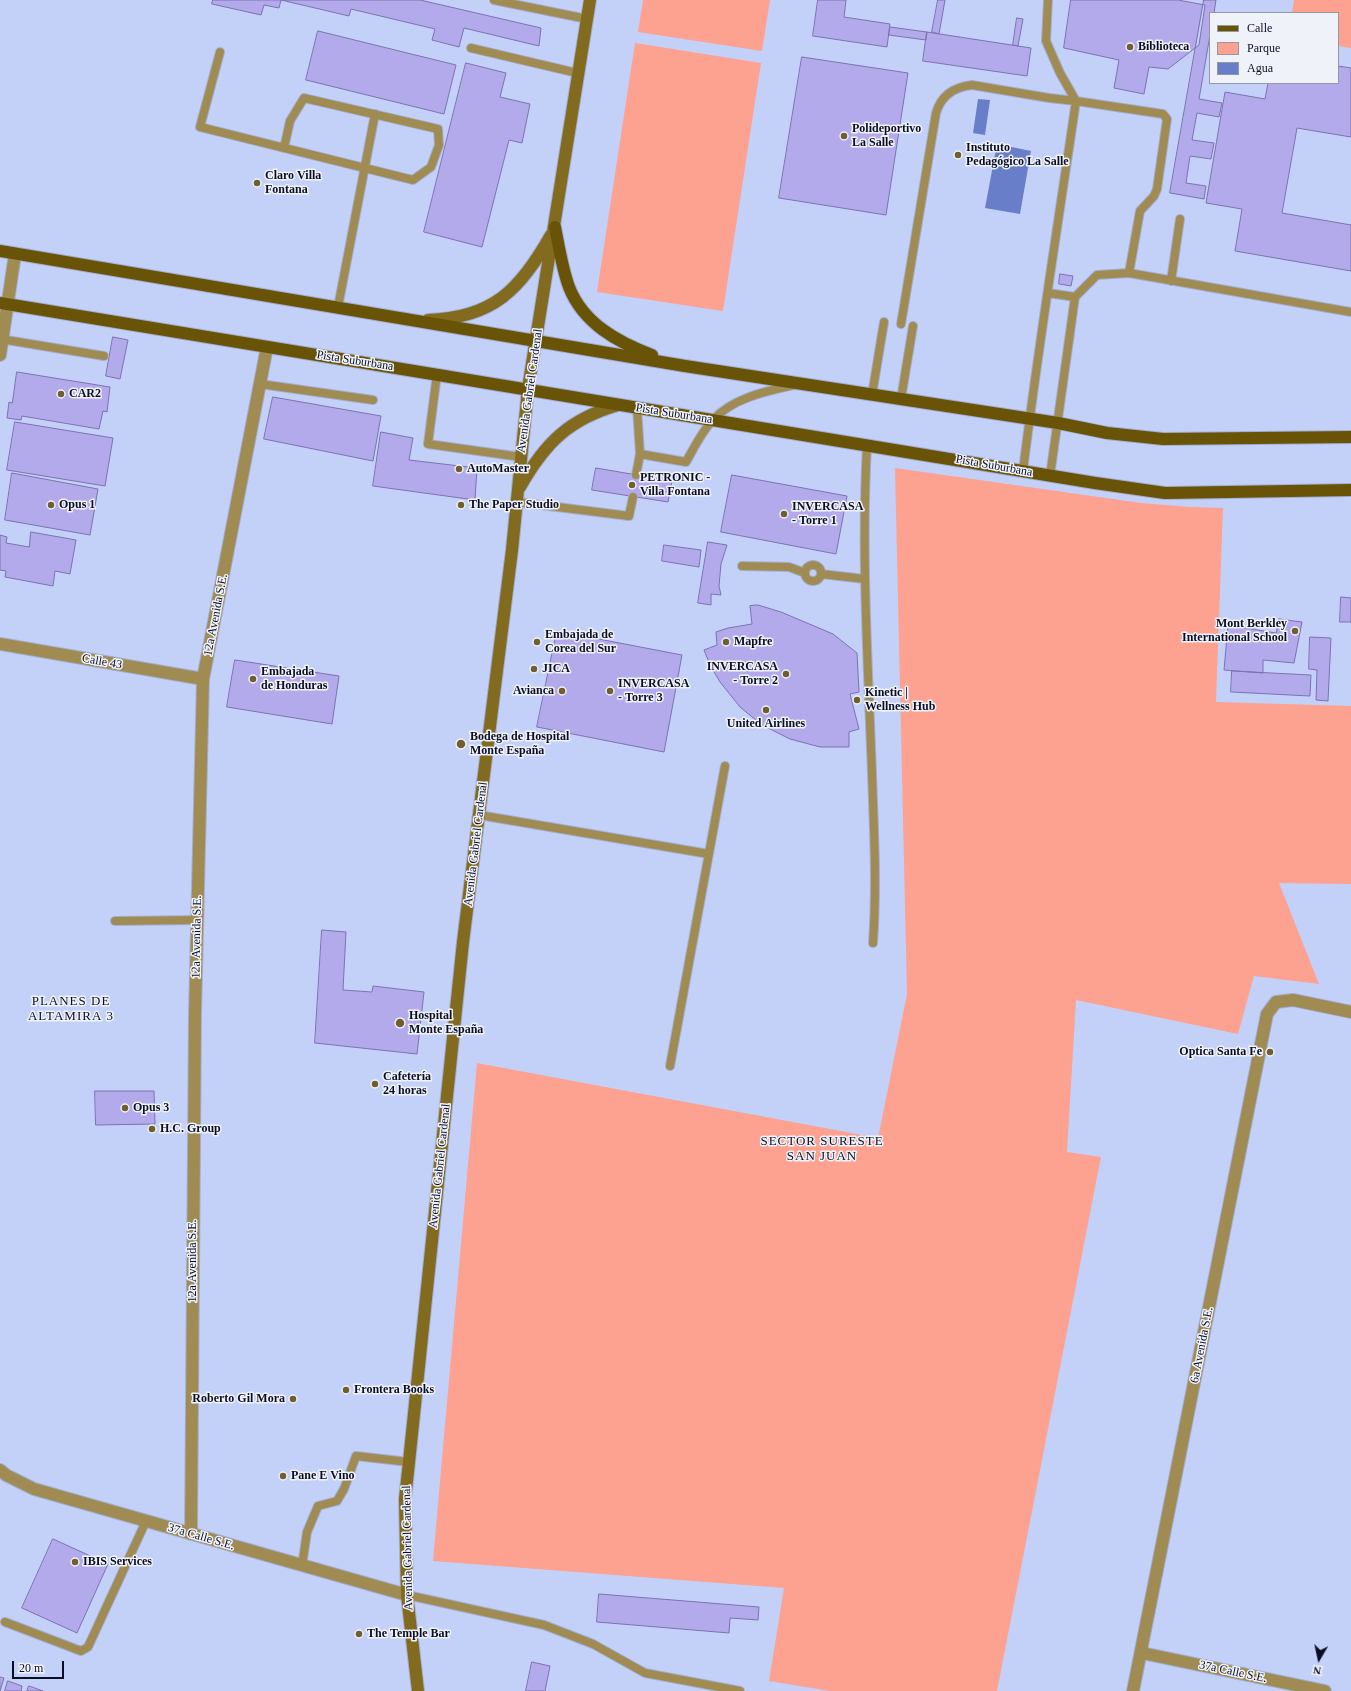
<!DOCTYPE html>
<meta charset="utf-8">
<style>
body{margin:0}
#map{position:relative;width:1351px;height:1691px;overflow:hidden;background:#c3d1f8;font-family:"Times New Roman",serif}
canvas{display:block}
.legend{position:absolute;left:1209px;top:12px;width:130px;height:72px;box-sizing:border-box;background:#f0f2f9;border:1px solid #9497a4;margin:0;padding:5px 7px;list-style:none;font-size:12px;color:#090e25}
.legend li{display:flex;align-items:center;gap:8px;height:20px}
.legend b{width:20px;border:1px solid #9497a4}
.north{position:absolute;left:1299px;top:1639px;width:40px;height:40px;-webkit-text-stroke:3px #f0f2f9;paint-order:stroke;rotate:189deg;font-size:11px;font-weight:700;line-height:16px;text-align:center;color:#090e25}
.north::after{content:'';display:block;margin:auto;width:14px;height:18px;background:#090e25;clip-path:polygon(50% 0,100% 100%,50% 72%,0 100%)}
.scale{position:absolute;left:12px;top:1661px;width:52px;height:18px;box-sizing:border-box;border:2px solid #090e25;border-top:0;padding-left:5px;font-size:12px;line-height:14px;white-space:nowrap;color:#090e25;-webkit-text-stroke:3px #f0f2f9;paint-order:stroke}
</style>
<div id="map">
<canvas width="1351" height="1691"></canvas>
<ul class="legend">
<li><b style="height:5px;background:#695306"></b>Calle</li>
<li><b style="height:11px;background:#fda191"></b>Parque</li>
<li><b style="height:11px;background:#687ec8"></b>Agua</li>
</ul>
<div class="north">N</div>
<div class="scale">20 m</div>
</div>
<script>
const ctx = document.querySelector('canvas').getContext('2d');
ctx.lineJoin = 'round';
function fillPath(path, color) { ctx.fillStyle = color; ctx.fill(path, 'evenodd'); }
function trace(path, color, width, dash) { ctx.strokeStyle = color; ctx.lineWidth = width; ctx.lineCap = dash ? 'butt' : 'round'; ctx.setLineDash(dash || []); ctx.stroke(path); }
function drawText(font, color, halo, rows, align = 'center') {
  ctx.font = font + ' "Times New Roman",serif'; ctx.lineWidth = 3; ctx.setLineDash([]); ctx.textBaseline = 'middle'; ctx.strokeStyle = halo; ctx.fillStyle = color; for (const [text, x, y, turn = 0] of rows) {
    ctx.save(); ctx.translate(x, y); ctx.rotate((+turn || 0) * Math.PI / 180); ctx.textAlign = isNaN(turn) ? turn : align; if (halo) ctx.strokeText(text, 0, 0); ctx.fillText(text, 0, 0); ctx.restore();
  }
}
fillPath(new Path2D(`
 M643,0H770L762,51L638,32Z
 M1294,0H1351V48L1338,46V13H1292Z
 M635,43L761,63L723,311L597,292Z
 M895,468L1141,503L1190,507L1223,508L1216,702L1351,706V884L1279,883L1319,984L1254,976L1238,1034L1076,1000L1067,1152L1101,1157L997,1691H830L769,1681L784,1588L433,1561L477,1063L878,1138L907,994Z`), '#fda191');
fillPath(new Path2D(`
 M978,99L990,100L985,135L973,133Z
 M997,144L1031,151L1020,214L985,208Z`), '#687ec8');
const building = new Path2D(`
 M213,0H420L541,28L539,46L464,28L459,47L432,40L435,29L351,9L349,16L281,0L279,8L264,5L261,15L212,4Z
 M818,0H846L844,17L890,24L887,47L813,36Z
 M938,0H945L939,34L932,32Z
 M1071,0H1178L1205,5L1199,45L1168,69L1149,67L1144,94L1114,88L1119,60L1064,48Z
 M1204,0H1216L1214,13H1210V35L1199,99L1222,103L1219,117L1197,113L1192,140L1214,143L1211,159L1190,156L1186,183L1206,186L1204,199L1170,193Z
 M1017,18L1023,19L1018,46L1013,45Z
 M890,27L927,32L926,40L889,35Z
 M318,31L456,65L444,114L306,80Z
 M927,32L1031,48L1027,76L923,61Z
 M802,57L908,73L886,215L779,198Z
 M466,63L506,73L500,97L530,104L522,143L509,140L482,247L424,232Z
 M1338,66L1351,68V137L1297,128L1282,213L1351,225V271L1235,251L1242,209L1206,203L1225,92L1265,99L1268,83H1338Z
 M1060,274L1073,276L1071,286L1059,284Z
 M113,337L128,340L120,379L106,376Z
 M17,372L110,387L107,412L103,411L99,429L22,416L21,420L7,418L9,402L12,403Z
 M273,397L381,416L373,461L264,439Z
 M15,422L113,438L105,486L7,470Z
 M381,432L413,438L409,460L477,468L475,500L373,486Z
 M596,468L672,481L668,502L592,490Z
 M12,473L98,489L90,535L5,520Z
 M732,475L847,496L836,554L721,532Z
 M31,532L76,540L70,574L55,571L53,586L5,577L6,571L0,570V535L7,537L6,543L29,547Z
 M708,542L727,545L721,564L719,586L721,595L711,594V605L698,603Z
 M664,545L701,550L699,567L662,561Z
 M1341,597L1351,598V622H1340Z
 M758,605L781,612L833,634L857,653L859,692L850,694L859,729L849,732V747H820L790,739L762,725L740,707L720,682L710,665L704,650L717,645L716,632L728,628L752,624L750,606Z
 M1279,619L1302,622L1294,663L1263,660V673L1224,670L1228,625L1276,633Z
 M557,631L682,655L664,752L537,727Z
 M1310,637L1331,638L1328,701L1316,700L1317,670L1309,669Z
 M235,660L339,676L332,724L227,707Z
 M1232,671L1311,675L1310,696L1231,692Z
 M322,930L346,932L343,990L372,992L373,986L424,992L417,1054L315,1043Z
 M95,1091H154L155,1124L96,1125Z
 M53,1539L108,1564L77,1633L22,1608Z
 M599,1594L759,1607L758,1620L730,1618L729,1633L597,1622Z
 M532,1662L550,1666L545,1691H526Z
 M0,1677L4,1678L0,1691Z
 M8,1681L22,1686L21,1691H5Z
 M29,1686L43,1691H27Z`);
fillPath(building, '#b3aaec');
trace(building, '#7c72b0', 1);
const lane = new Path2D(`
 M494,0L587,19
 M1048,0L1046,41L1060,73L1076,101
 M471,48L577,73
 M220,52L200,127L413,180L431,167L439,145L438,129L304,98L290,121L284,148
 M1171,281L1180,219
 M1048,293L1075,297
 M338,307L375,114
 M901,324L936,113C941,96 954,87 972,85L1049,98L1076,101
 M0,339L104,356
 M437,374L428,444L521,457
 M260,384L373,400
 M872,395L884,322
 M901,399L913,326
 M867,445C861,554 868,664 872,774C874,831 877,886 873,943
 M640,454L686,462C694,448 702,431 713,420C732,398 767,391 794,385
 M1023,471C1038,348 1058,224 1076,101L1163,114L1167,119L1157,189L1154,196L1140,211L1129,273
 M636,475L640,454L637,408
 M1050,476L1075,297L1097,275L1129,273L1351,312
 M517,502L629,516L633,497
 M805 573a8 8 0 1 1 16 0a8 8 0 1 1-16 0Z
 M742,566L789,567L805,573
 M821,574L865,579
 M479,815L709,854
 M115,921L198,920
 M670,1066L725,766
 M302,1566L307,1532L318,1506L337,1501L344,1489L356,1456L409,1462
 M407,1595L544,1625L593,1644L645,1673L740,1691
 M5,1622L81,1651L88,1647L146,1521`);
const street = new Path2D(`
 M0,355L15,254
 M0,644L203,679
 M0,1470L6,1475L34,1489L407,1595
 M191,1534L195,1013L203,679L267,347
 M1142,1653L1325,1691
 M1133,1691L1267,1014L1276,1002L1293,1000L1351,1012`);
const secondary = new Path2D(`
 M428,320C493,318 520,290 551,235
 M520,487C545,443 569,419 618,405
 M418,1691L407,1595L405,1499L409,1462L463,942L512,550L528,389L590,0`);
const primary = new Path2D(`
 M555,227C559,247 562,268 569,287C583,323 617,342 652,355
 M0,251L685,366L1058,423L1107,433L1163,439L1351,437
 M0,303L1095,483L1165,493L1351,490`);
trace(lane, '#a2aed2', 10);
trace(street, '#a2aed2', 14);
trace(secondary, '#a2aed2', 14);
trace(primary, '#a2aed2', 14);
trace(lane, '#a08c53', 8);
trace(street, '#a08c53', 12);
trace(secondary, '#826a1f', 12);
trace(primary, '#695306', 12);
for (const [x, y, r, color] of [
 [1130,47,4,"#705e2c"],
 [844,136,4,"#705e2c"],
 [958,155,4,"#705e2c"],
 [257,183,4,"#705e2c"],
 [61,394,4,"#705e2c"],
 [459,469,4,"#705e2c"],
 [632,485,4,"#705e2c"],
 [51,505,4,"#705e2c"],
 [461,505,4,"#705e2c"],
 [784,514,4,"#705e2c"],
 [1295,631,4,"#705e2c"],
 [537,642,4,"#705e2c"],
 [726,642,4,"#705e2c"],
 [534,669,4,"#705e2c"],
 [786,674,4,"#705e2c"],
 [253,679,4,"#705e2c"],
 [562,691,4,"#705e2c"],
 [610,691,4,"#705e2c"],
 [857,700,4,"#705e2c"],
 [766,710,4,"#705e2c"],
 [461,744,5,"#705e2c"],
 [400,1023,5,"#705e2c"],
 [1270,1052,4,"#705e2c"],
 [375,1084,4,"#705e2c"],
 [125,1108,4,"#705e2c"],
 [152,1129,4,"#705e2c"],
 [346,1390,4,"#705e2c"],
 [293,1399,4,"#705e2c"],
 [283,1476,4,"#705e2c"],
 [75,1562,4,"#705e2c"],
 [359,1634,4,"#705e2c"]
]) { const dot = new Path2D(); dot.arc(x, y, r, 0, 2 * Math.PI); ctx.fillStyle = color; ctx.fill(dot); trace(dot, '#f0f2f9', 1.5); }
drawText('bold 12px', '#090e25', '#f0f2f9', [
 ["Biblioteca",1138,47],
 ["Polideportivo",852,129],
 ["La Salle",852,143],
 ["Instituto",966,148],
 ["Pedagógico La Salle",966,162],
 ["Claro Villa",265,176],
 ["Fontana",265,190],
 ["CAR2",69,394],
 ["AutoMaster",467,469],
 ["PETRONIC -",640,478],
 ["Villa Fontana",640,492],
 ["Opus 1",59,505],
 ["The Paper Studio",469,505],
 ["INVERCASA",792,507],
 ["- Torre 1",792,521],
 ["Mont Berkley",1287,624,"right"],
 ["International School",1287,638,"right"],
 ["Embajada de",545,635],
 ["Corea del Sur",545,649],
 ["Mapfre",734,642],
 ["INVERCASA",778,667,"right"],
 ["- Torre 2",778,681,"right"],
 ["JICA",542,669],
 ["Embajada",261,672],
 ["de Honduras",261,686],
 ["INVERCASA",618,684],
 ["- Torre 3",618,698],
 ["Avianca",554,691,"right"],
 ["Kinetic |",865,693],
 ["Wellness Hub",865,707],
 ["United Airlines",766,724,"center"],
 ["Bodega de Hospital",470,737],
 ["Monte España",470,751],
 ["Hospital",409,1016],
 ["Monte España",409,1030],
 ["Optica Santa Fe",1262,1052,"right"],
 ["Cafetería",383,1077],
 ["24 horas",383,1091],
 ["Opus 3",133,1108],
 ["H.C. Group",160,1129],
 ["Frontera Books",354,1390],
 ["Roberto Gil Mora",285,1399,"right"],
 ["Pane E Vino",291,1476],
 ["IBIS Services",83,1562],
 ["The Temple Bar",367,1634]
], 'left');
drawText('12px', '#090e25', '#f0f2f9', [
 ["Pista Suburbana",355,361,9],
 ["Avenida Gabriel Cardenal",530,391,-82],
 ["Pista Suburbana",674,414,9],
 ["Pista Suburbana",994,466,10],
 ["12a Avenida S.E.",216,615,-79],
 ["Calle 43",102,662,10],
 ["Avenida Gabriel Cardenal",476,844,-83],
 ["12a Avenida S.E.",197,937,-89],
 ["Avenida Gabriel Cardenal",440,1166,-84],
 ["12a Avenida S.E.",193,1261,-90],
 ["6a Avenida S.E.",1202,1345,-79],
 ["37a Calle S.E.",201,1537,16],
 ["Avenida Gabriel Cardenal",408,1548,-91],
 ["37a Calle S.E.",1233,1672,12]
]);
ctx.letterSpacing = '1px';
drawText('13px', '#090e25', '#f0f2f9', [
 ["PLANES DE",71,1002],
 ["ALTAMIRA 3",71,1017],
 ["SECTOR SURESTE",822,1142],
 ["SAN JUAN",822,1157]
]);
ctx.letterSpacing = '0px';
</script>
